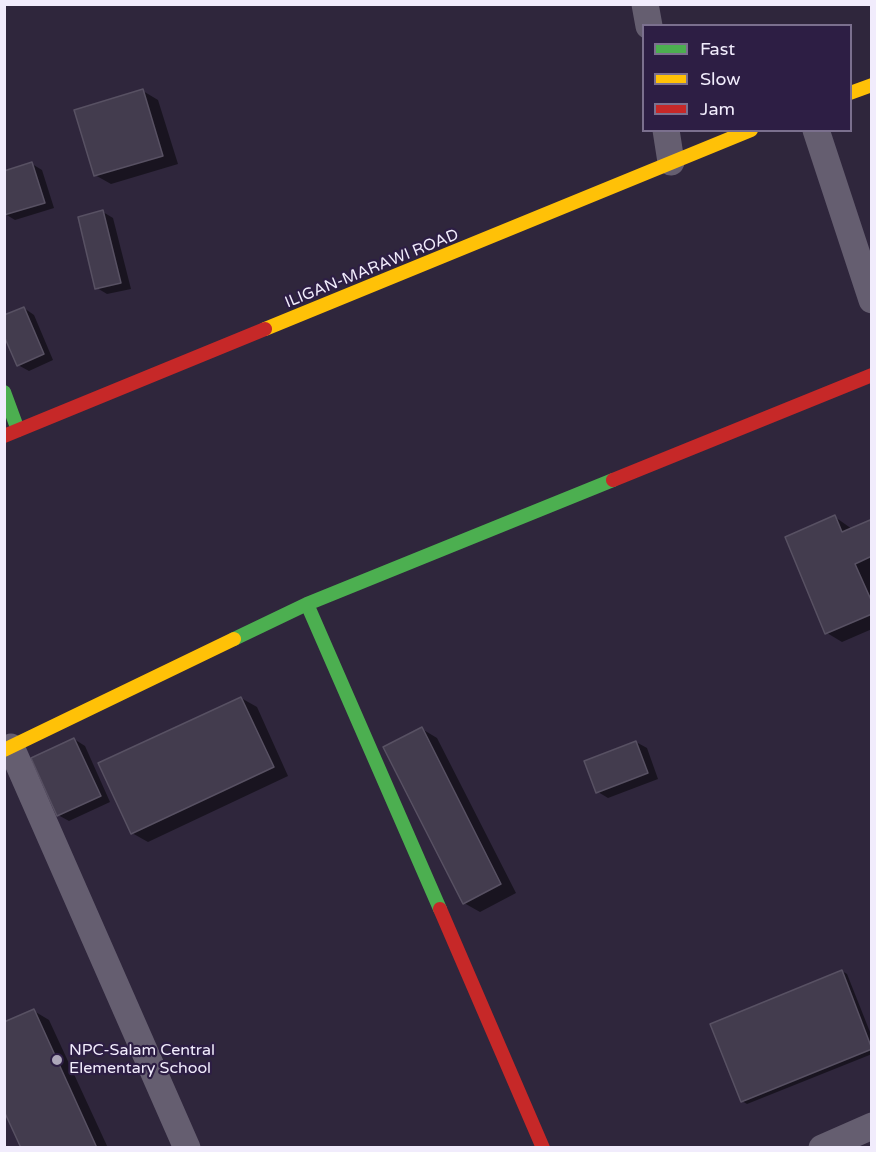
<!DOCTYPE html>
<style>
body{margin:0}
#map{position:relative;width:876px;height:1152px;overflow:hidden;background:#2f263c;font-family:"Varela Round",sans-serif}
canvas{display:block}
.frame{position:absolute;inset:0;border:6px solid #f1ecfc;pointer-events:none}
.legend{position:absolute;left:642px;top:24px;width:210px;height:108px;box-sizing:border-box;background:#2d1e44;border:2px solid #7b708e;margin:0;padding:8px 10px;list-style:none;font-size:18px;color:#f1ecfc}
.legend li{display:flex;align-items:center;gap:12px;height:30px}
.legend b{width:30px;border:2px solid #7b708e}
</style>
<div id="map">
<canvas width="876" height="1152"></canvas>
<div class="frame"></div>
<ul class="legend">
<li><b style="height:8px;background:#4caf50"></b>Fast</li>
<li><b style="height:8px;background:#ffc107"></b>Slow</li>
<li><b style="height:8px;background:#c62828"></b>Jam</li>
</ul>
</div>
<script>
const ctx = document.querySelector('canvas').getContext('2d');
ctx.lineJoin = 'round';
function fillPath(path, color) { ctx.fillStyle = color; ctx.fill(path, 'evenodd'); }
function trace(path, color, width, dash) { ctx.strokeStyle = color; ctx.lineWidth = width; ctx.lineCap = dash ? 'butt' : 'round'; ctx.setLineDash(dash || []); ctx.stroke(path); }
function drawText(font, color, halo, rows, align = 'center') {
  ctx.font = font + ' "Varela Round",sans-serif'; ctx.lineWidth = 4.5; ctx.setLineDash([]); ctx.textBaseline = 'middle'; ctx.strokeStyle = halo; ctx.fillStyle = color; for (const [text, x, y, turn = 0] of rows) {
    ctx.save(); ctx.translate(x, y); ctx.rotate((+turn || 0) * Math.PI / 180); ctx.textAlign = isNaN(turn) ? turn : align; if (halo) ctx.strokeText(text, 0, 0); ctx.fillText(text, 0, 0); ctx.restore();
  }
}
fillPath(new Path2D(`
 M143,91L158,100L178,164L111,184L95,175Z
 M32,164L42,170L54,208L15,220L5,214Z
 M103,212L113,218L131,289L107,294L97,288Z
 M24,308L34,315L53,360L29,371L18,365Z
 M835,517L852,529L872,523V629L842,642L827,633Z
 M241,698L257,707L288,776L148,842L132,833Z
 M422,729L437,738L516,893L480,912L464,903Z
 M74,739L85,746L110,802L69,821L58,815Z
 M636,742L647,748L658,779L608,798L598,792Z
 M842,971L847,974L872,1037V1054L747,1104L742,1101Z
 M34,1011L49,1020L108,1148H23Z`), '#0007');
const building = new Path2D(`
 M143,89L163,156L94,176L74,110Z
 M32,162L45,203L4,215V171Z
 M103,210L121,283L95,289L78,217Z
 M24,307L44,354L17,366L4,336V315Z
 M835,515L842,532L870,520L872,523V556L855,564L872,602V614L825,634L785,537Z
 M241,697L274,767L131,834L98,763Z
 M422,727L501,884L463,904L383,747Z
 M74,738L101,796L57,816L31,758Z
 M636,741L648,773L596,793L584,761Z
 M842,970L872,1049L741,1102L710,1024Z
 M34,1009L97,1148H21L4,1111V1022Z`);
fillPath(building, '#433c4e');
trace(building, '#585163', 1.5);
trace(new Path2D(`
 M645,4L649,26
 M666,130L671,162
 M816,130L872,300
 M11,747L187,1148
 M822,1148L872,1126`), '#655e70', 27);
trace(new Path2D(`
 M4,392L18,430
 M307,604L440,909
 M234,639L307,604L613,480`), '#4caf50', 14);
trace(new Path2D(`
 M850,93L872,85
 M265,329L751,130
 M4,750L234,639`), '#ffc107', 14);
trace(new Path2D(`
 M4,436L265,329
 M613,480L872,375
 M440,909L543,1148`), '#c62828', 14);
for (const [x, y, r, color] of [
 [57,1060,6,"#ada7b9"]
]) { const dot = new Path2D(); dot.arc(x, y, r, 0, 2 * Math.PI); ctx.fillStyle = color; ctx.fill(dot); trace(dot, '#2d1e44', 2); }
drawText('16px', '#f1ecfc', '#2d1e44', [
 ["ILIGAN-MARAWI ROAD",372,269,-22]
]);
drawText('16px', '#f1ecfc', '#2d1e44', [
 ["NPC-Salam Central",69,1051],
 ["Elementary School",69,1069]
], 'left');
</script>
